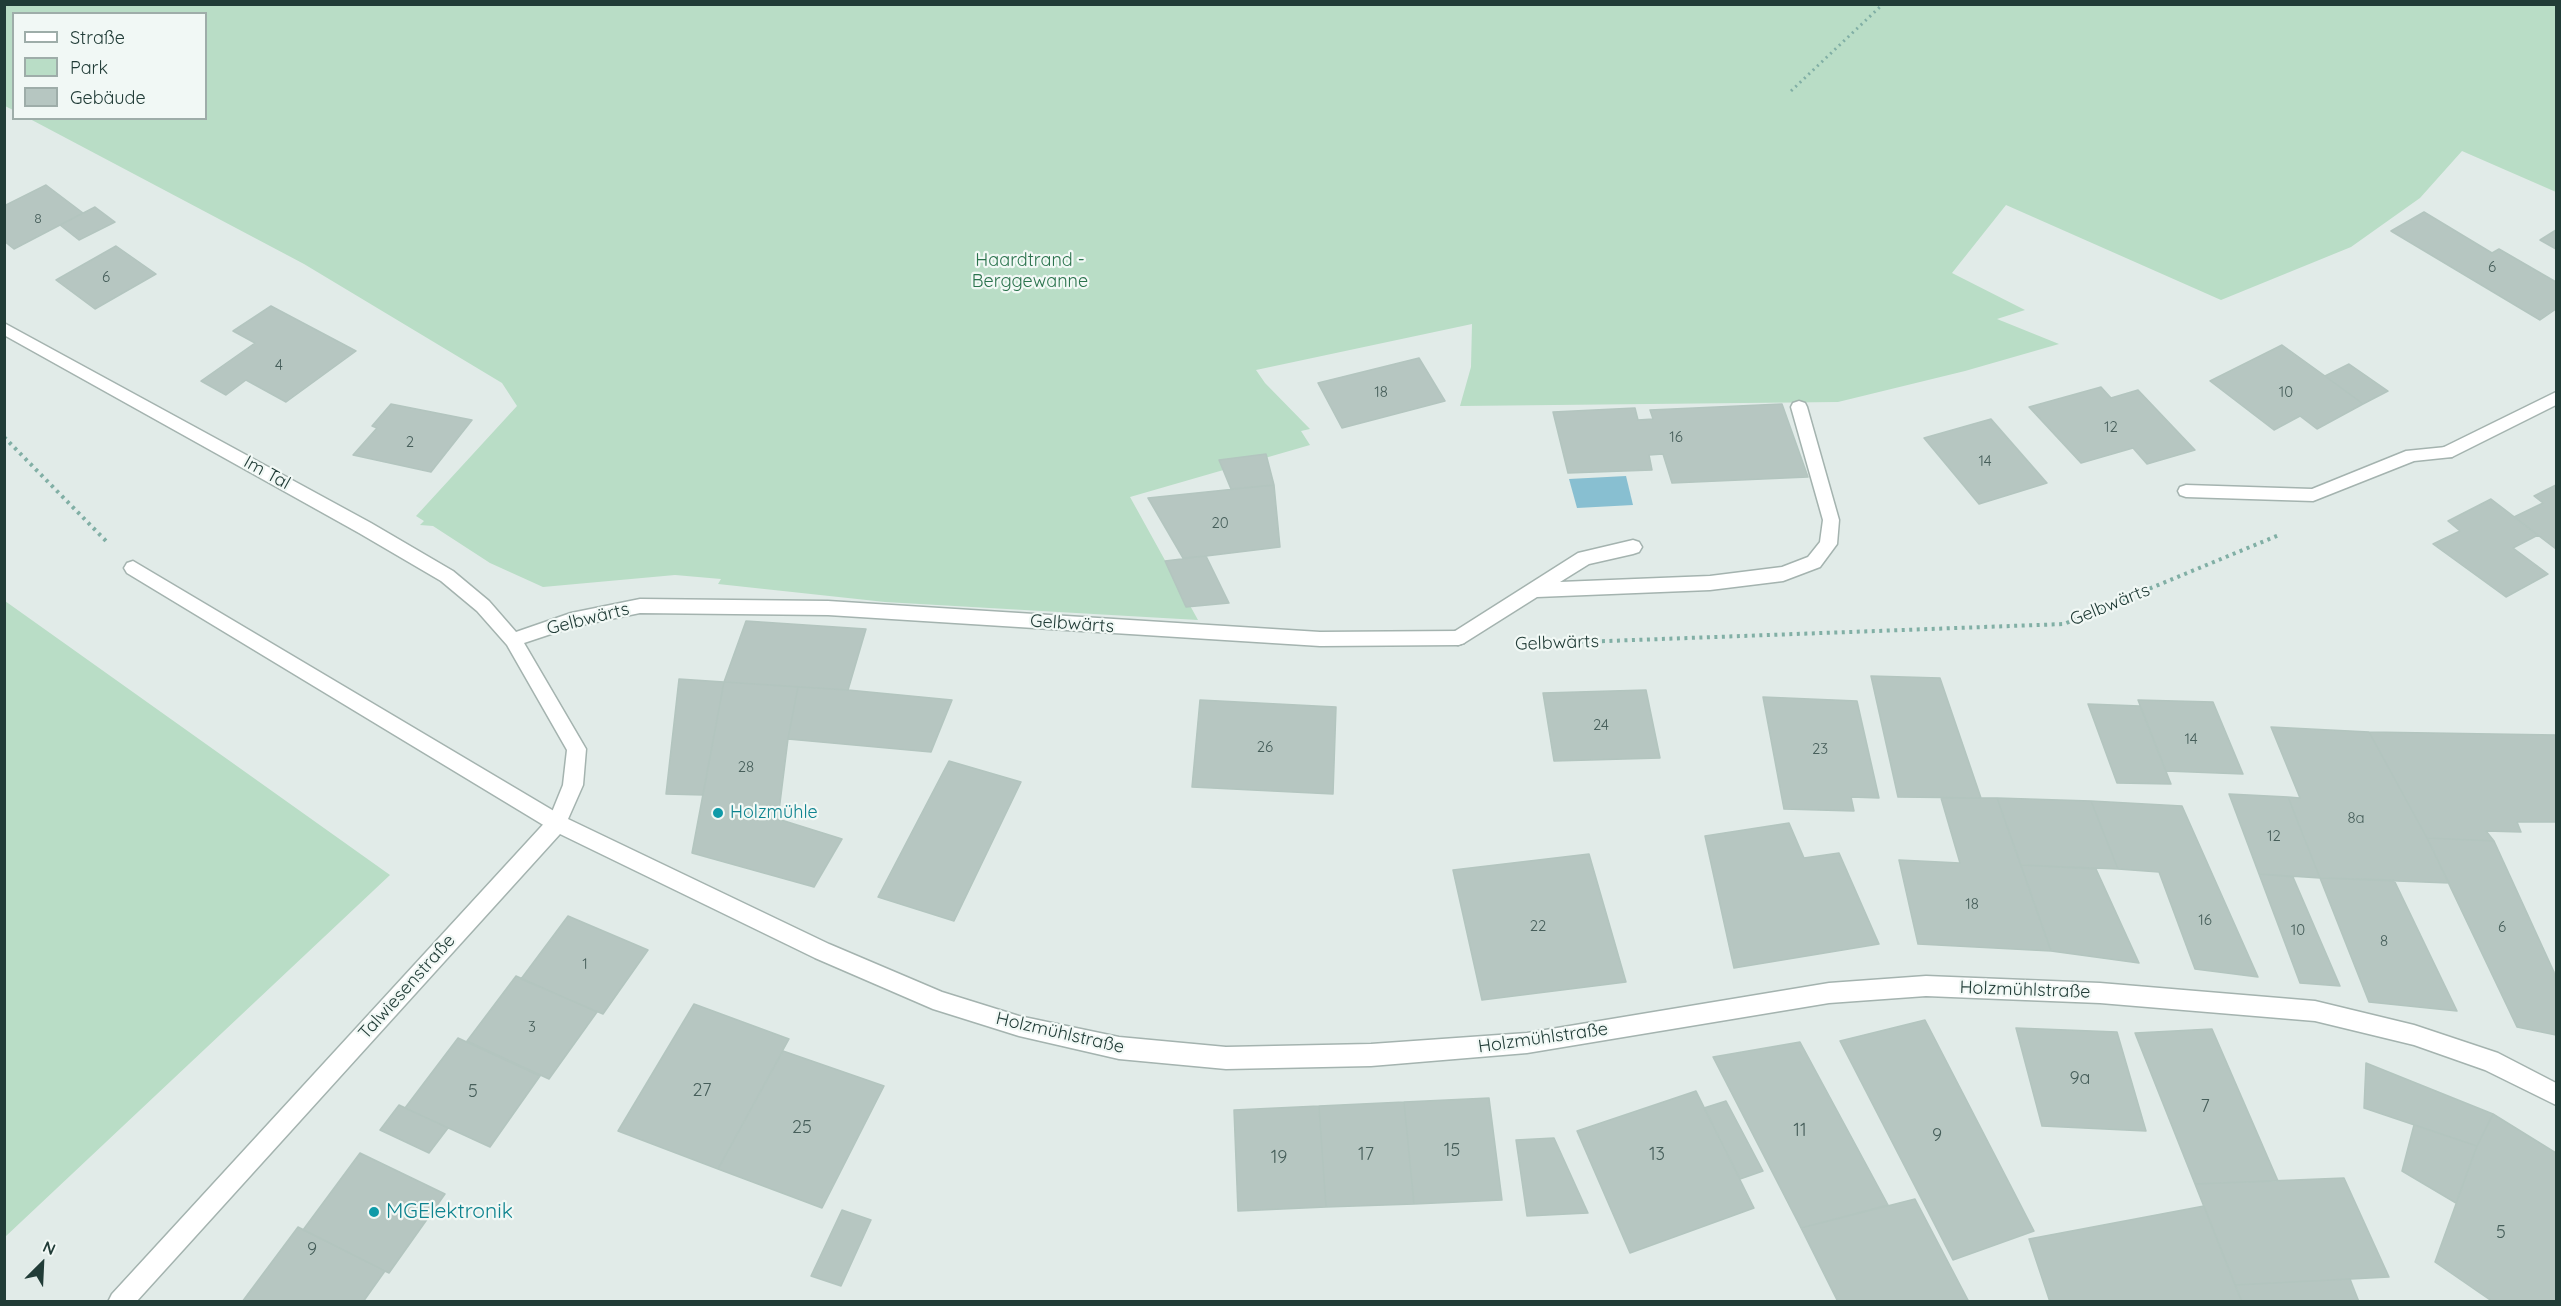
<!DOCTYPE html>
<meta charset="utf-8">
<style>
body{margin:0}
#map{position:relative;width:2561px;height:1306px;overflow:hidden;background:#e1ebe8;font-family:Quicksand,sans-serif}
canvas{display:block}
.frame{position:absolute;inset:0;border:6px solid #213c37;pointer-events:none}
.legend{position:absolute;left:12px;top:12px;width:195px;height:108px;box-sizing:border-box;background:#f1f8f5;border:2px solid #9eada9;margin:0;padding:8px 10px;list-style:none;font-size:18px;color:#213c37}
.legend li{display:flex;align-items:center;gap:12px;height:30px}
.legend b{width:30px;border:2px solid #9eada9}
.north{position:absolute;left:12px;top:1234px;width:60px;height:60px;-webkit-text-stroke:4px #f1f8f5;paint-order:stroke;rotate:24deg;font-size:16px;font-weight:700;line-height:24px;text-align:center;color:#213c37}
.north::after{content:'';display:block;margin:auto;width:21px;height:27px;background:#213c37;clip-path:polygon(50% 0,100% 100%,50% 72%,0 100%)}
</style>
<div id="map">
<canvas width="2561" height="1306"></canvas>
<div class="frame"></div>
<ul class="legend">
<li><b style="height:8px;background:#fff"></b>Straße</li>
<li><b style="height:16px;background:#b9ddc6"></b>Park</li>
<li><b style="height:16px;background:#b6c6c1"></b>Gebäude</li>
</ul>
<div class="north">N</div>
</div>
<script>
const ctx = document.querySelector('canvas').getContext('2d');
ctx.lineJoin = 'round';
function fillPath(path, color) { ctx.fillStyle = color; ctx.fill(path, 'evenodd'); }
function trace(path, color, width, dash) { ctx.strokeStyle = color; ctx.lineWidth = width; ctx.lineCap = dash ? 'butt' : 'round'; ctx.setLineDash(dash || []); ctx.stroke(path); }
function drawText(font, color, halo, rows, align = 'center') {
  ctx.font = font + ' Quicksand,sans-serif'; ctx.lineWidth = 4.5; ctx.setLineDash([]); ctx.textBaseline = 'middle'; ctx.strokeStyle = halo; ctx.fillStyle = color; for (const [text, x, y, turn = 0] of rows) {
    ctx.save(); ctx.translate(x, y); ctx.rotate((+turn || 0) * Math.PI / 180); ctx.textAlign = isNaN(turn) ? turn : align; if (halo) ctx.strokeText(text, 0, 0); ctx.fillText(text, 0, 0); ctx.restore();
  }
}
fillPath(new Path2D(`
 M5,4L2556,5V192L2462,151L2420,198L2351,247L2221,300L2006,205L1952,273L2025,310L1997,319L2059,344L1965,371L1838,402L1460,406L1471,367L1472,324L1256,370L1265,383L1310,429L1301,431L1310,445L1130,497L1198,620L885,602L718,584L721,579L675,575L543,587L490,563L433,526L420,525L424,521L416,516L517,406L502,383L304,264L30,119L206,118V14H14L13,110L5,106Z
 M5,601L390,875L5,1237Z`), '#b9ddc6');
fillPath(new Path2D(`
 M1626,476L1633,505L1577,508L1569,479Z`), '#88bfd1');
const building = new Path2D(`
 M46,185L83,213L14,249L4,241V206Z
 M95,207L115,222L79,240L60,225Z
 M2424,212L2492,253L2499,249L2556,282V309L2540,320L2391,231Z
 M2556,230V249L2540,240Z
 M116,246L156,274L95,309L56,280Z
 M271,306L356,351L286,402L246,380L226,395L201,381L255,343L233,331Z
 M2282,345L2325,376L2363,404L2317,429L2300,416L2274,430L2210,381Z
 M1419,358L1445,401L1342,428L1318,383Z
 M2349,364L2388,391L2363,404L2325,376Z
 M2101,387L2111,398L2138,390L2195,450L2147,464L2133,448L2081,463L2029,407Z
 M391,404L472,420L431,472L353,455L377,428L372,426Z
 M1782,404L1808,477L1672,483L1663,454L1649,455L1652,470L1568,473L1553,412L1635,408L1638,420L1653,419L1650,410Z
 M1991,419L2047,483L1979,504L1924,438Z
 M1266,454L1274,485L1231,489L1219,460Z
 M1274,485L1280,547L1206,556L1183,558L1148,498Z
 M2556,485V549L2514,517L2543,503L2534,496Z
 M2491,499L2538,535L2513,548L2548,574L2506,597L2433,544L2460,531L2448,521Z
 M1206,556L1229,603L1186,607L1165,561Z
 M746,621L866,629L848,690L724,682Z
 M1871,676L1940,678L1981,798L1898,797Z
 M679,679L724,682L703,795L666,794Z
 M724,682L798,687L788,739L778,819L842,839L814,887L692,853Z
 M798,687L848,690L952,700L931,752L788,739Z
 M1646,690L1660,758L1554,761L1543,693Z
 M1763,697L1857,701L1879,798L1851,797L1854,811L1784,809Z
 M1200,700L1336,707L1333,794L1192,787Z
 M2138,700L2213,702L2243,774L2166,771Z
 M2088,704L2140,706L2171,784L2117,783Z
 M2271,727L2369,732L2427,838L2449,883L2320,878L2288,797L2300,798Z
 M2369,732L2556,735V822H2517L2521,832L2486,831L2494,841L2427,838Z
 M949,761L1021,782L954,921L878,897Z
 M2229,794L2288,797L2320,878L2259,874Z
 M1941,798H1997L2051,951L1918,944L1899,860L1960,863Z
 M1997,798L2091,801L2118,869L2021,865Z
 M2091,801L2182,806L2258,977L2195,969L2159,872L2118,869Z
 M1789,823L1804,858L1839,853L1879,944L1734,968L1705,836Z
 M2427,838L2494,841L2554,972L2556,988V1035L2517,1027Z
 M1589,854L1626,982L1482,1000L1453,870Z
 M2021,865L2096,869L2139,963L2051,951Z
 M2259,874L2293,877L2340,986L2300,983Z
 M2320,878L2394,880L2457,1011L2369,1002Z
 M568,916L648,950L603,1014L521,979Z
 M516,976L597,1012L549,1079L467,1041Z
 M694,1004L789,1039L718,1169L618,1131Z
 M1925,1020L2034,1231L1953,1260L1840,1041Z
 M2016,1028L2117,1032L2146,1131L2042,1126Z
 M2212,1029L2278,1181L2195,1184L2135,1033Z
 M458,1038L540,1076L490,1147L405,1108Z
 M1800,1042L1888,1205L1801,1228L1713,1057Z
 M783,1051L884,1086L822,1208L718,1169Z
 M2366,1063L2493,1114L2477,1146L2364,1108Z
 M1696,1091L1754,1208L1630,1253L1577,1131Z
 M1489,1098L1502,1200L1414,1204L1404,1102Z
 M1726,1101L1763,1171L1740,1179L1704,1108Z
 M1404,1102L1414,1204L1326,1207L1319,1106Z
 M399,1105L448,1128L429,1153L380,1130Z
 M1319,1106L1326,1207L1238,1211L1234,1110Z
 M2493,1114L2556,1153V1302H2493L2435,1262L2477,1146Z
 M2414,1125L2477,1146L2456,1203L2402,1171Z
 M1554,1138L1588,1213L1527,1216L1516,1140Z
 M360,1153L445,1194L389,1273L303,1230Z
 M2344,1178L2389,1277L2235,1285L2195,1184Z
 M1915,1199L1969,1302H1838L1801,1228Z
 M2204,1206L2242,1302H2050L2029,1239Z
 M842,1210L871,1220L841,1286L811,1276Z
 M298,1227L385,1271L363,1302H242Z
 M2350,1279L2359,1302H2242L2235,1285Z`);
fillPath(building, '#b6c6c1');
trace(building, '#b3c5bf', 1.5);
const service = new Path2D(`
 M1799,401L1805,403L1807,407L1839,520L1837,544L1820,567L1783,581L1710,590L1537,597L1464,643L1458,645L1452,643L1449,638L1452,633L1578,553L1633,540L1639,542L1642,547L1639,552L1633,554L1589,564L1560,582L1710,576L1782,567L1808,557L1820,542L1823,520L1791,407L1793,403Z
 M2446,447L2452,449L2454,453L2452,457L2414,461L2313,501L2186,497L2180,495L2178,491L2180,487L2186,485L2312,489L2406,451Z
 M133,561L564,817L567,823L564,829L557,832L550,829L127,573L124,568L127,563Z`);
const minor = new Path2D(`
 M4,323L371,523L453,571L489,601L516,632L571,613L640,599L828,601L1320,632L1458,631L1464,633L1467,638L1464,643L1458,645L1320,646L828,615L640,613L572,627L524,643L586,749L583,785L568,819L829,944L942,992L1019,1016L1119,1037L1226,1047L1371,1044L1527,1033L1829,983L1926,976L2100,983L2315,1001L2414,1025L2498,1053L2556,1083V1105L2485,1070L2414,1045L2315,1021L2100,1003L1926,996L1829,1003L1527,1053L1371,1066L1226,1069L1119,1059L1019,1036L933,1009L815,958L560,834L136,1302H108L112,1294L550,817L563,785L567,750L507,645L477,611L441,581L359,533L4,335Z
 M2556,392V405L2452,457H2440L2438,453L2440,449Z`);
trace(service, '#a4b3af', 3);
trace(minor, '#a4b3af', 3);
trace(new Path2D(`
 M1791,91L1883,4`), '#81afa5', 3, [2, 4]);
trace(new Path2D(`
 M4,437L107,542
 M1527,644L2064,624L2279,535`), '#81afa5', 4, [3, 4.5]);
fillPath(service, '#fff');
fillPath(minor, '#fff');
for (const [x, y, r, color] of [
 [718,813,6,"#0f9aa8"],
 [374,1212,6,"#0f9aa8"]
]) { const dot = new Path2D(); dot.arc(x, y, r, 0, 2 * Math.PI); ctx.fillStyle = color; ctx.fill(dot); trace(dot, '#f1f8f5', 2); }
drawText('14px', '#465e5a', null, [
 ["8",38,219]
]);
drawText('15px', '#465e5a', null, [
 ["6",2492,267],
 ["6",106,277],
 ["4",279,365],
 ["18",1381,392],
 ["10",2286,392],
 ["12",2111,427],
 ["16",1676,437],
 ["2",410,442],
 ["14",1985,461],
 ["20",1220,523],
 ["24",1601,725],
 ["14",2191,739],
 ["26",1265,747],
 ["23",1820,749],
 ["28",746,767],
 ["8a",2356,818],
 ["12",2274,836],
 ["18",1972,904],
 ["16",2205,920],
 ["22",1538,926],
 ["6",2502,927],
 ["10",2298,930],
 ["8",2384,941],
 ["1",585,964],
 ["3",532,1027]
]);
drawText('18px', '#2b734d', '#f1f8f5', [
 ["Haardtrand -",1030,261],
 ["Berggewanne",1030,282]
]);
drawText('18px', '#213c37', '#f1f8f5', [
 ["Im Tal",267,473,29],
 ["Gelbwärts",2110,605,-22],
 ["Gelbwärts",588,619,-14],
 ["Gelbwärts",1072,624,4],
 ["Gelbwärts",1557,643,-2],
 ["Talwiesenstraße",407,987,-48],
 ["Holzmühlstraße",2025,990,2],
 ["Holzmühlstraße",1060,1033,13],
 ["Holzmühlstraße",1543,1038,-8]
]);
drawText('18px', '#0d838f', '#f1f8f5', [
 ["Holzmühle",730,813]
], 'left');
drawText('18px', '#465e5a', null, [
 ["9a",2080,1079],
 ["27",702,1091],
 ["5",473,1092],
 ["7",2205,1107],
 ["25",802,1128],
 ["11",1800,1131],
 ["9",1937,1136],
 ["15",1452,1151],
 ["17",1366,1155],
 ["13",1657,1155],
 ["19",1279,1158],
 ["5",2501,1233],
 ["9",312,1250]
]);
drawText('21px', '#0d838f', '#f1f8f5', [
 ["MGElektronik",386,1212]
], 'left');
</script>
